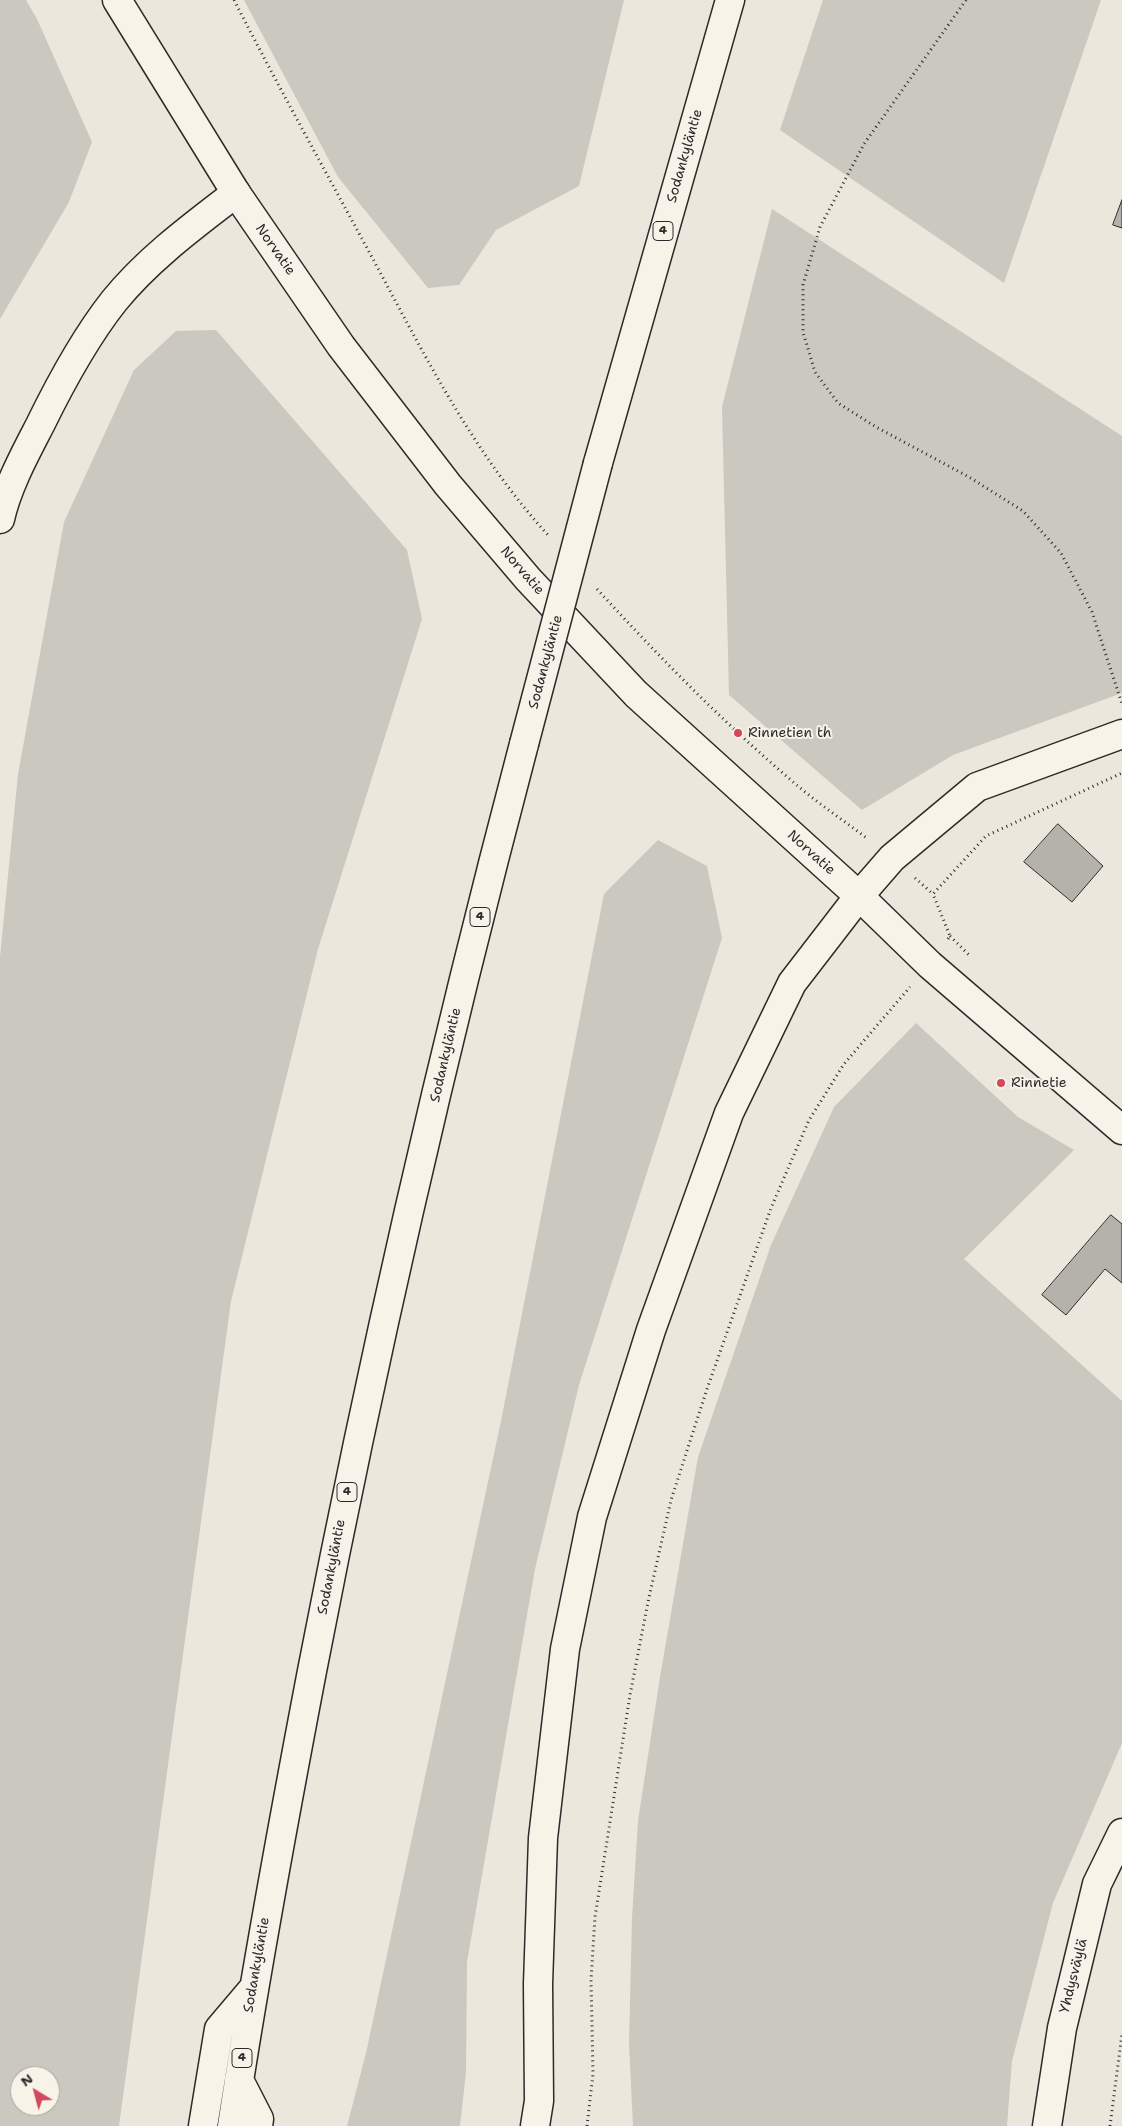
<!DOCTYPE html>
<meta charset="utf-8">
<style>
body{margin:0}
#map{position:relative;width:1122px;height:2126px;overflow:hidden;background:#ebe7dd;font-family:"Shantell Sans",sans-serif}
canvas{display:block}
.north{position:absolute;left:10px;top:2066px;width:50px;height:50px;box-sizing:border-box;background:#f7f3e8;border:1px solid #a5a39c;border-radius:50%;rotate:323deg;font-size:14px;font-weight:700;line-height:20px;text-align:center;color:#2b2b2b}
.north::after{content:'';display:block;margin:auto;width:18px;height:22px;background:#d1495b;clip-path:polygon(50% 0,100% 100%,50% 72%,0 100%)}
</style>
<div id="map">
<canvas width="1122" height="2126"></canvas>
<div class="north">N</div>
</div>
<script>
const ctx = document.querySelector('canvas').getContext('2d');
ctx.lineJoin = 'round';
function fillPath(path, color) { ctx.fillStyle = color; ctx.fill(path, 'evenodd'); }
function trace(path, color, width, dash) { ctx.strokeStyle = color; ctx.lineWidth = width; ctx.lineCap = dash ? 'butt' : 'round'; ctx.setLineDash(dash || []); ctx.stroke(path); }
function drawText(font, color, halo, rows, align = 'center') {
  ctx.font = font + ' "Shantell Sans",sans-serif'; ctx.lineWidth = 4; ctx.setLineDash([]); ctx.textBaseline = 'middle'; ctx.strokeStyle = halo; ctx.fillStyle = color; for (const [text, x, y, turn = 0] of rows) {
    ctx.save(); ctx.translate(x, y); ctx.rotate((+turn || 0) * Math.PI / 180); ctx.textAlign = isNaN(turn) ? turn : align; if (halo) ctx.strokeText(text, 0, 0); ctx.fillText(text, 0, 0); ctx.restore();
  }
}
fillPath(new Path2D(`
 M0,0H26L37,19L92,142L69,202L0,319Z
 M244,0H624L579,186L496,230L459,285L428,288L338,177Z
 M823,0H1101L1004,283L780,130Z
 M772,209L1122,436V693L953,755L862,810L729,695L722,407Z
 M216,330L407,550L422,619L318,949L231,1301L119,2126H0V957L18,774L64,522L134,370L176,331ZM20,2076H50V2106H20Z
 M658,840L707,866L722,938L579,1385L535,1569L467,1962L466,2072L460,2126H347L366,2053L501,1421L604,894Z
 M916,1023L1018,1117L1074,1150L964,1259L1122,1401V1743L1053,1903L1012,2061L1007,2126H633L629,2044L632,1918L638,1821L660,1677L698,1457L771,1245L834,1107Z`), '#cbc8bf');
const building = new Path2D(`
 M1122,200V228L1113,225Z
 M1058,824L1103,866L1072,902L1024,862Z
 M1111,1215L1122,1224V1283L1105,1269L1066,1315L1042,1295Z`);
fillPath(building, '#b5b2ab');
trace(building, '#2b2b2b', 1);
const minor = new Path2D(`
 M117,0L236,193
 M859,896L892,858L977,787L1122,734
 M1047,2126L1062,2028L1097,1884L1122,1833`);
const major = new Path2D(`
 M236,193L341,346L448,485L528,579L636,694L859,896L930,965L1122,1130`);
const highway = new Path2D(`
 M598,463L730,0
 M0,519C7,487 25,454 40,425C61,382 84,339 114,301C148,259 193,226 236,193
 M239,2080L259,2119L258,2126
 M203,2126L219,2029L252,1990
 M232,2126C255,1974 283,1823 312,1671C372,1360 443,1051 524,744
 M535,2126L539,2101L538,1984L543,1838L565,1649L592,1517L651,1330L729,1113L792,983L859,896`);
trace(minor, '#2b2b2b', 31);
trace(major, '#2b2b2b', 31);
trace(highway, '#2b2b2b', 31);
trace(new Path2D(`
 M234,0C279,88 327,174 374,261C425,356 474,454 548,535
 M966,0L864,144L820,227L803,285V332L815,372L838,403L876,427L969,477L1023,511L1061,553L1092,612L1122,704
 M597,589C659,657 723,722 792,781C816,802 843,820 868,839
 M915,878L933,894
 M950,936L971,957
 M948,939L950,936L933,894L986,836L1122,773
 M587,2126L593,2074L591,1980L595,1917L630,1695L648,1602L671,1500L707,1389L771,1208L809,1120L844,1064L910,987
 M1110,2126L1122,2034`), '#2b2b2b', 3, [1, 4]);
trace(minor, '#f7f3e8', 28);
trace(major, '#f7f3e8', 28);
trace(highway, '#f7f3e8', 28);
const highwayBridge = new Path2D(`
 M524,744L598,463`);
trace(highwayBridge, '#2b2b2b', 31, []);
trace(highwayBridge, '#f7f3e8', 28);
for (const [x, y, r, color] of [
 [738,733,5,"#d1495b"],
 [1001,1083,5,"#d1495b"]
]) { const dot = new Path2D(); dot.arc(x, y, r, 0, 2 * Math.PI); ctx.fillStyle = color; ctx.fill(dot); trace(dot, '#f7f3e8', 2); }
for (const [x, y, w] of [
 [663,231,20],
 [480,917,20],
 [347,1492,20],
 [242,2058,20]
]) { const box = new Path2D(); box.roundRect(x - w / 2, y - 9.5, w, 19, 4); ctx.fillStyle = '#f7f3e8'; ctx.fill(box); trace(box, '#2b2b2b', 1); }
drawText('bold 12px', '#2b2b2b', null, [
 ["4",663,231],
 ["4",480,917],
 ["4",347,1492],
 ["4",242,2058]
]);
drawText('14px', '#2b2b2b', '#f7f3e8', [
 ["Sodankyläntie",685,156,-74],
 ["Norvatie",275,250,55],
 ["Norvatie",522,571,49],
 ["Sodankyläntie",546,662,-75],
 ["Norvatie",811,853,42],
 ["Sodankyläntie",446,1055,-77],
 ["Sodankyläntie",332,1567,-79],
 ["Sodankyläntie",257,1965,-80],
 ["Yhdysväylä",1074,1976,-76]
]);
drawText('14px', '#2b2b2b', '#f7f3e8', [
 ["Rinnetien th",748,733],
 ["Rinnetie",1011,1083]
], 'left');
</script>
